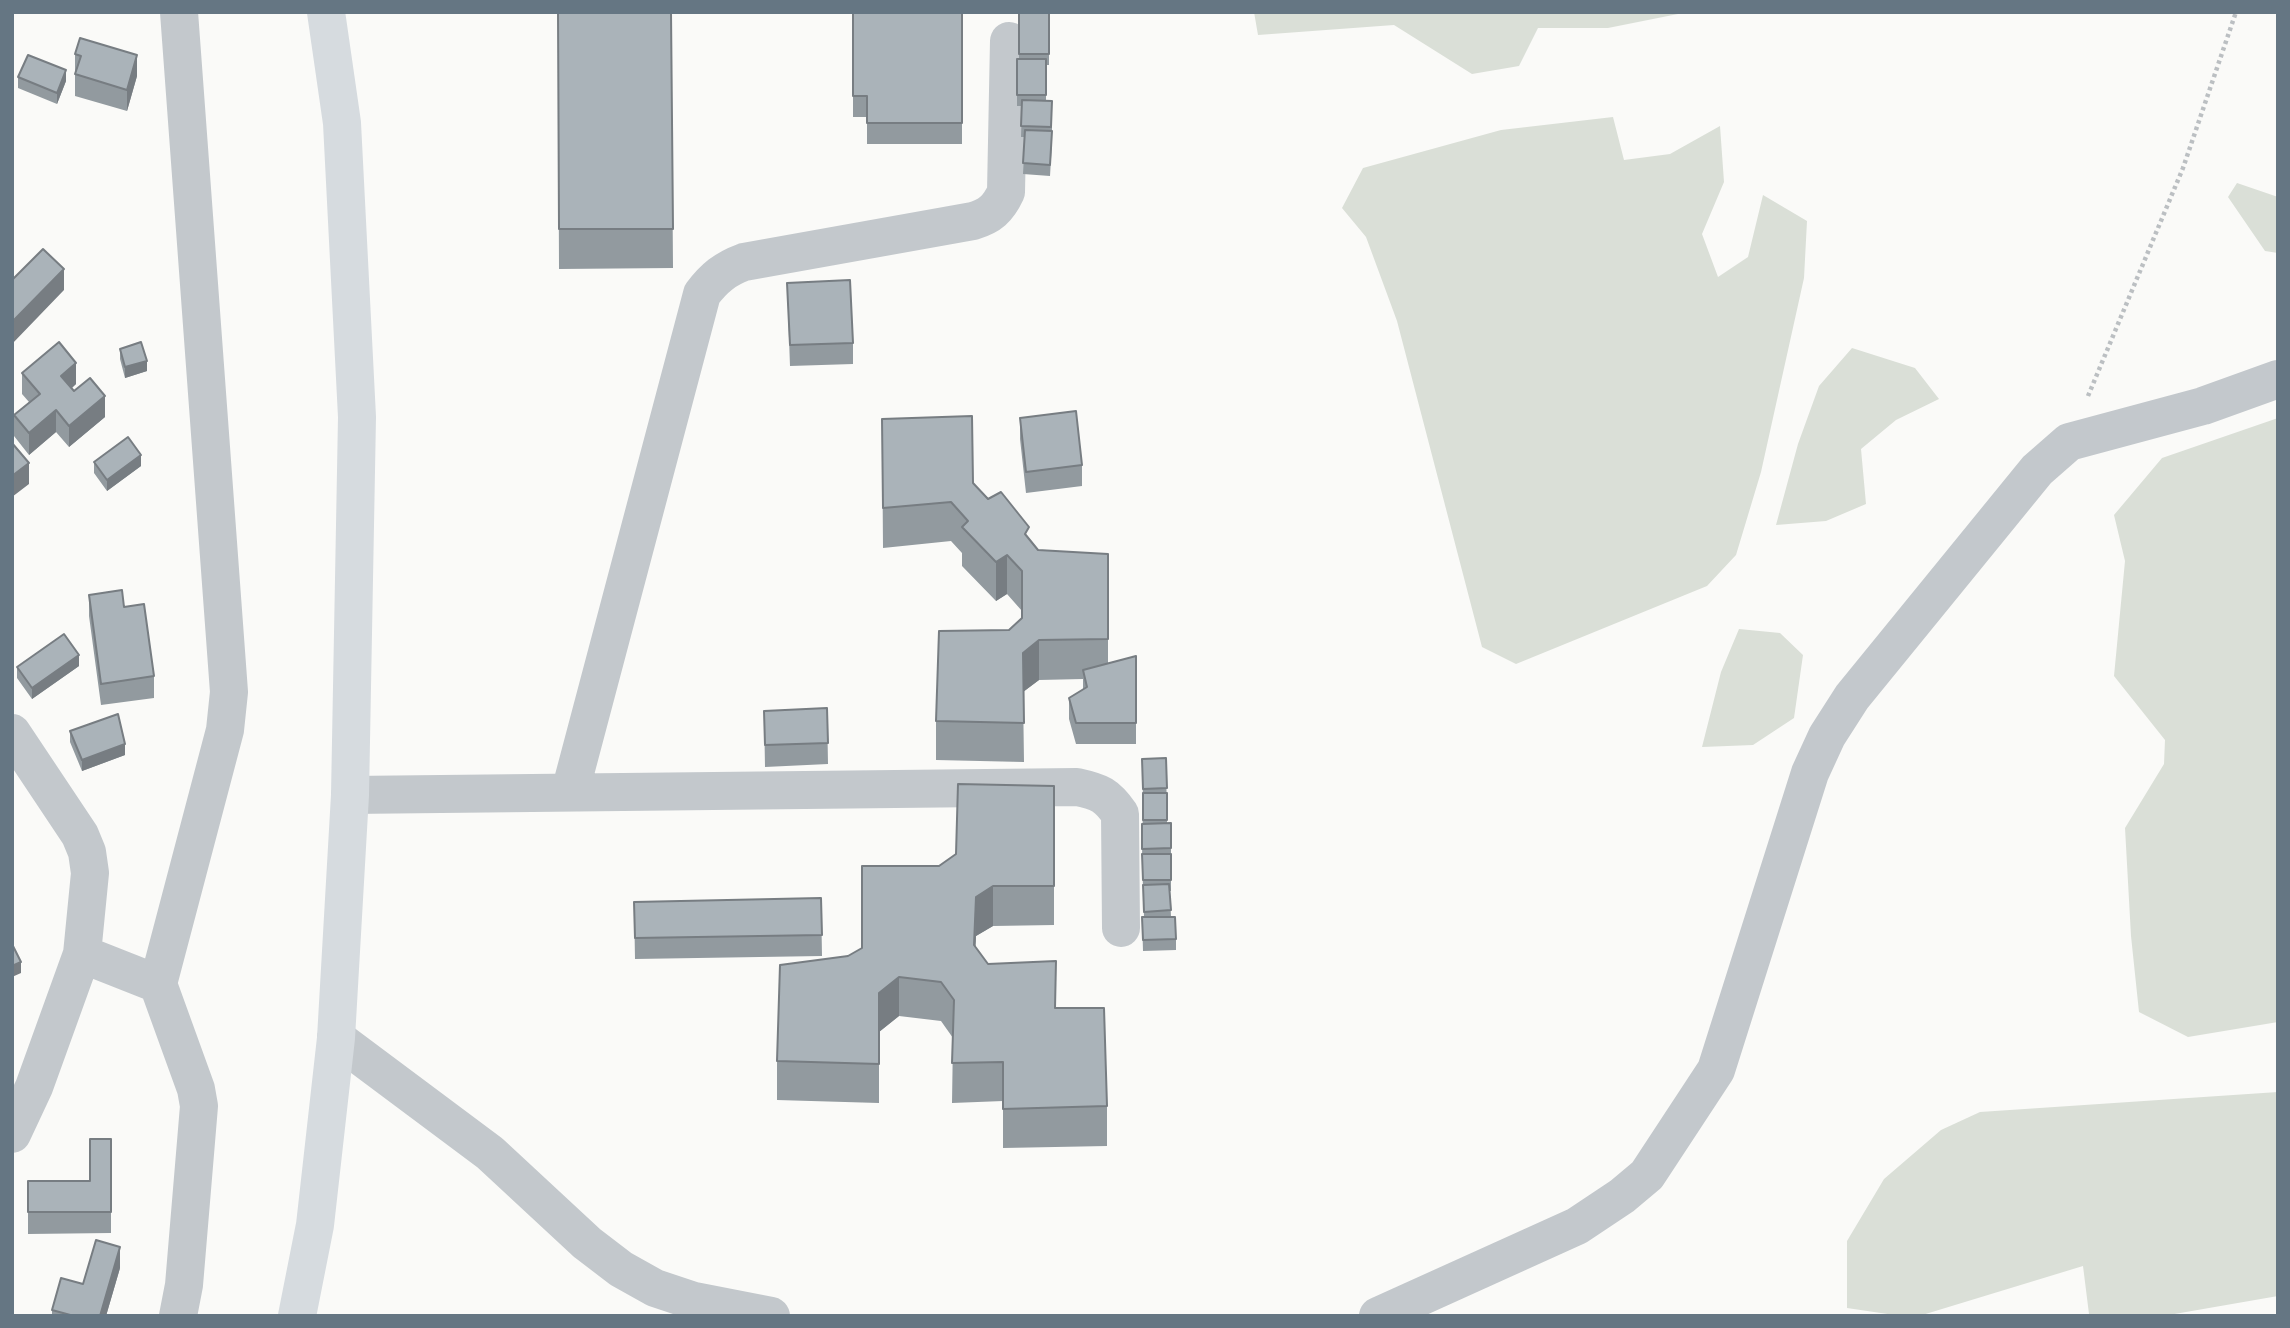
<!DOCTYPE html>
<style>
body{margin:0}
#map{position:relative;width:2290px;height:1328px;overflow:hidden;background:#fafaf8;font-family:"Exo 2",sans-serif}
canvas{display:block}
.frame{position:absolute;inset:0;border:14px solid #657683;pointer-events:none}
</style>
<div id="map">
<canvas width="2290" height="1328"></canvas>
<div class="frame"></div>
</div>
<script>
const ctx = document.querySelector('canvas').getContext('2d');
ctx.lineJoin = 'round';
function fillPath(path, color) { ctx.fillStyle = color; ctx.fill(path, 'evenodd'); }
function trace(path, color, width, dash) { ctx.strokeStyle = color; ctx.lineWidth = width; ctx.lineCap = dash ? 'butt' : 'round'; ctx.setLineDash(dash || []); ctx.stroke(path); }
fillPath(new Path2D(`
 M1254,12H1688L1608,28H1538L1519,66L1472,74L1394,25L1258,35Z
 M1613,117L1624,160L1670,154L1720,126L1724,182L1702,234L1718,277L1748,257L1763,195L1807,221L1804,278L1761,472L1736,555L1707,586L1516,664L1482,647L1397,321L1366,237L1342,208L1363,168L1501,130Z
 M2237,183L2278,197V253L2265,251L2228,197Z
 M1852,348L1915,368L1939,399L1896,420L1861,449L1866,504L1826,521L1776,525L1798,444L1819,386Z
 M2278,418V1022L2188,1037L2139,1012L2131,936L2125,828L2164,764L2165,740L2114,676L2125,561L2114,515L2162,458Z
 M1739,629L1780,633L1803,655L1794,718L1753,745L1702,747L1721,672Z
 M2278,1092V1296L2163,1316L2089,1314L2083,1266L1919,1316H1901L1847,1308V1241L1884,1179L1941,1130L1980,1112Z`), '#dadfd7');
trace(new Path2D(`
 M2088,396L2183,168L2236,12`), '#bbbfc2', 4.5, [3.5, 3.5]);
trace(new Path2D(`
 M12,733L80,835L87,852L90,873L82,954L34,1087L12,1134
 M570,792L702,294C714,278 725,269 744,262L973,221C990,216 998,209 1006,192L1009,41
 M350,795L1077,787C1100,792 1107,795 1120,814L1121,928
 M82,954L158,984L196,1089L199,1106L184,1285L178,1316
 M158,984L225,730L229,692L179,12
 M336,1038L490,1153L587,1243L621,1269L655,1288L694,1301L771,1316
 M1378,1316L1577,1226L1622,1196L1647,1175L1716,1070L1810,773L1827,736L1852,697L2037,470L2069,442L2203,406L2278,379`), '#c3c8cc', 38);
trace(new Path2D(`
 M297,1316L315,1225L336,1038L350,795L357,417L342,123L326,12`), '#d6dbdf', 38);
fillPath(new Path2D(`
 M558,12H671L673,268L559,269Z
 M853,12H962V144H867V117H853Z
 M1019,12H1049V65H1046V101H1052V142L1050,176L1023,174L1025,137H1021L1022,106H1017V59H1019Z
 M80,38L137,76L127,111L75,96V54Z
 M18,77L66,81L57,104L18,88Z
 M787,283L853,343V364L790,366Z
 M120,349L147,371L125,378L120,359Z
 M22,373L76,384L72,388L74,391L105,417L69,447L56,432L29,455L14,436V415L29,402L22,394Z
 M1020,418L1082,465V486L1026,493L1020,439Z
 M882,419L973,483L1029,538L1038,550L1108,554V663L1136,656V744H1076L1069,719V698L1083,690V679L1039,680L1023,692L1024,762L936,760V721L1009,630L1022,618V611L1007,594L996,601L962,566V553L951,541L883,548Z
 M94,462L141,466L107,491L94,473Z
 M89,595L124,607L154,676V698L101,705L89,616Z
 M79,666L32,699L17,678V667Z
 M827,708L828,764L765,767L764,711Z
 M70,731L125,755L82,771L70,742Z
 M1166,758L1167,823H1171V891H1170L1171,917L1176,939V950L1143,951L1142,917H1144L1142,859L1143,800L1142,759Z
 M1054,786V925L993,926L976,936L975,947L988,964L1056,1008L1107,1106V1146L1003,1148V1101L952,1103L953,1038L941,1021L899,1016L879,1032V1103L777,1100V1061L848,956L862,948L939,866Z
 M821,898L822,956L635,959L634,902Z
 M111,1139V1233L28,1234V1181H90Z
 M120,1268L106,1316H52V1310L83,1284Z`), '#929a9f');
fillPath(new Path2D(`
 M137,55V76L127,111V90Z
 M66,70V81L57,104V93Z
 M64,269V290L12,344V322Z
 M147,361V371L125,378V367Z
 M76,363V384L61,397V376Z
 M105,396V417L69,447V426Z
 M56,410V432L29,455V433Z
 M141,455V466L107,491V480Z
 M29,463V484L12,497V476Z
 M1007,555V594L996,601V562Z
 M1039,640V680L1023,692V653Z
 M79,655V666L32,699V688Z
 M125,744V755L82,771V760Z
 M14,830V841L12,842V831Z
 M993,886V926L976,936L974,985L976,897Z
 M21,962V973L12,977V966Z
 M899,977V1016L879,1032V1103V993Z
 M120,1247V1268L106,1316H100Z`), '#777d82');
const building = new Path2D(`
 M558,12H671L673,229H559Z
 M853,12H962V123H867V96H853Z
 M1019,12H1049V54H1019Z
 M80,38L137,55L127,90L75,74L81,56L75,54Z
 M28,55L66,70L57,93L18,77Z
 M1017,59H1046V95H1017Z
 M1022,100L1052,101L1051,127L1021,126Z
 M1025,130L1052,131L1050,165L1023,163Z
 M43,249L64,269L12,322V280Z
 M850,280L853,343L790,345L787,283Z
 M59,342L76,363L61,376L74,391L90,378L105,396L69,426L56,410L29,433L14,415L40,394L22,373Z
 M141,342L147,361L125,367L120,349Z
 M1076,411L1082,465L1026,472L1020,418Z
 M972,416L973,483L988,499L1001,492L1029,527L1025,534L1038,550L1108,554V639L1039,640L1023,653L1024,723L936,721L939,631L1009,630L1022,618V571L1007,555L996,562L962,527L968,521L951,502L883,508L882,419Z
 M128,437L141,455L107,480L94,462Z
 M12,443L29,463L12,476Z
 M122,590L124,607L144,604L154,676L101,684L89,595Z
 M64,634L79,655L32,688L17,667Z
 M1136,656V723H1076L1069,698L1087,687L1083,670Z
 M827,708L828,743L765,745L764,711Z
 M118,714L125,744L82,760L70,731Z
 M1166,758L1167,788L1143,789L1142,759Z
 M958,784L1054,786V886H993L976,897L974,945L988,964L1056,961L1055,1008H1104L1107,1106L1003,1109V1062L952,1063L954,1000L941,982L899,977L879,993V1064L777,1061L780,965L848,956L862,948V866H939L956,854Z
 M1143,793H1167V820H1143Z
 M1171,823V848L1142,849V824Z
 M1142,854H1171V880H1143Z
 M1169,884L1171,910L1144,912L1143,885Z
 M821,898L822,935L635,938L634,902Z
 M1142,917H1175L1176,939L1143,940Z
 M12,944L21,962L12,966Z
 M90,1139H111V1212H28V1181H90Z
 M96,1240L120,1247L100,1316H74L52,1310L61,1278L83,1284Z`);
fillPath(building, '#aab3b9');
trace(building, '#777d82', 2);
</script>
